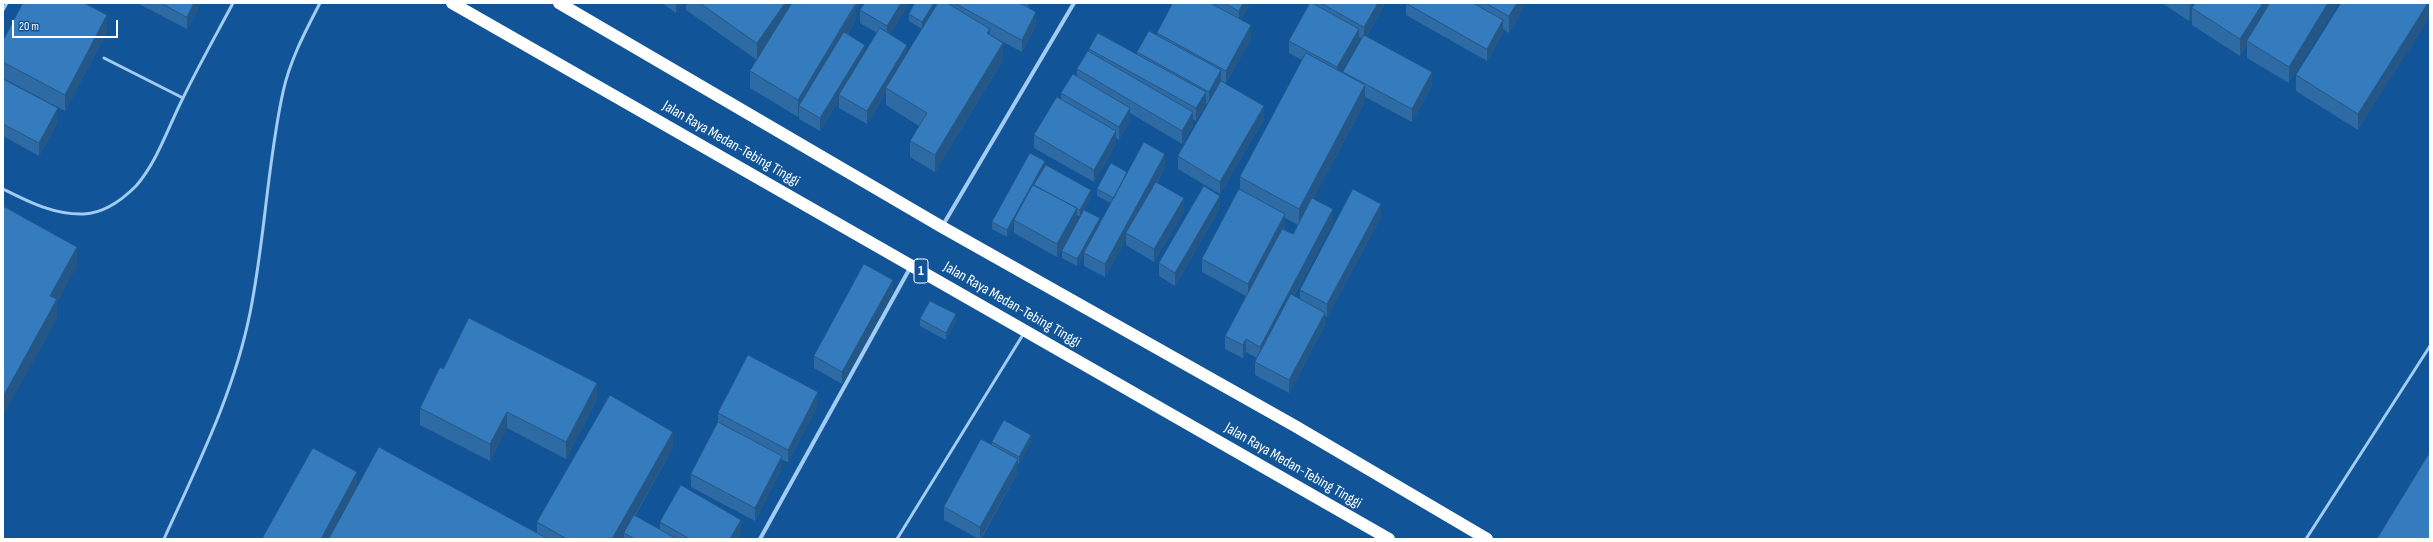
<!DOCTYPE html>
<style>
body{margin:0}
#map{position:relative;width:2433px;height:542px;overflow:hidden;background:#115598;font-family:"Sofia Sans Condensed",sans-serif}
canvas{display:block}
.frame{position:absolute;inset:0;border:4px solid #fff;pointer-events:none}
.scale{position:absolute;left:12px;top:20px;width:106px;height:18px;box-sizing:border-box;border:2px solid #fff;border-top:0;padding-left:5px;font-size:12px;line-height:14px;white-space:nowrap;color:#fff;-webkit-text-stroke:3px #115598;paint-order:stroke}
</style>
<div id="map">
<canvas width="2433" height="542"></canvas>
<div class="frame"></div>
<div class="scale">20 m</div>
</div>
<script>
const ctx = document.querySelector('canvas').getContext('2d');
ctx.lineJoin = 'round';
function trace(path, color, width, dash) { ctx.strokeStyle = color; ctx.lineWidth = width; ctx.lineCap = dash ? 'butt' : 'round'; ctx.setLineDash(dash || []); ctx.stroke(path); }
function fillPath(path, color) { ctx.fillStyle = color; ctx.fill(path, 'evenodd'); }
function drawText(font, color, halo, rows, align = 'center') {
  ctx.font = font + ' "Sofia Sans Condensed",sans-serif'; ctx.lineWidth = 4; ctx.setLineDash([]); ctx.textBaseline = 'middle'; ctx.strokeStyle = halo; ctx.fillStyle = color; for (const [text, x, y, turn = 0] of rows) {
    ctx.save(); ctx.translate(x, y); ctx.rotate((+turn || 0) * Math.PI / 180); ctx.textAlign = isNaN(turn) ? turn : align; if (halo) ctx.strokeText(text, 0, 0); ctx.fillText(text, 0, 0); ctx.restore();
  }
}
trace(new Path2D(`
 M3,10L7,3
 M104,58L183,98
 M3,189C29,202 54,215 84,214C104,213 122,200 136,186C157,162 168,128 182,100C198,67 216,35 233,3
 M164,539C197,466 234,393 250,313C265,240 267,165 283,92C290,60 305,32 320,3
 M897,539L1024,333
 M2306,539L2430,346`), '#a2ccf4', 3);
trace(new Path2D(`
 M943,225L1074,3
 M760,539L910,268`), '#a2ccf4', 4);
trace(new Path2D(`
 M452,3L1389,539
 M559,3L942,227L1295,426L1487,539`), '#fff', 12);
fillPath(new Path2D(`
 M137,3H201L187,29Z
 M662,3H683L676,13Z
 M686,3H861L856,10V20L848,34L865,53L877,33L860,23V10L909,3L890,34L907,53L922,29L909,21V14L948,4V3H1032L1029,8L1036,25L1022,52L990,35L1003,60L935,172L910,157V141L919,126L886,105V92L867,124L839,108V100L820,131L799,119V114L798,117L750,88V71L761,53L757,60L686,10Z
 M1173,3H1250L1241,20L1251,38L1226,83L1221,81V83L1264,119L1220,194L1178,169V156L1208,104L1206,103V104L1196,121L1193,119V125L1182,144L1130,113V120L1119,140L1116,138V144L1094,182L1034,148V135L1061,100V93L1077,76V69L1089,52V49L1137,54V52L1157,35V33Z
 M1314,3H1385L1366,37L1432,85L1412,122L1365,97V102L1313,199L1333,222L1294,296L1300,299V290L1381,217L1327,317L1325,316V325L1289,393L1255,375V362L1257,358L1246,352L1243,358L1225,349V336L1246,296L1202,272V259L1240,190V177L1302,60L1289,53V41L1314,4ZM1359,37L1362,39L1343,72V73L1341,72L1359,42ZM1285,218L1298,225L1293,234L1284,229L1285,227Z
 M1406,3H1526L1509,33L1503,29V33L1487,61L1406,15Z
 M2162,3H2338L2289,83L2247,58V45L2240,56L2192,25V16L2189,21Z
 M2430,3L2358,130L2296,91V75Z
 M107,32L65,111L3,78V41Z
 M3,79L58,121L39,156L3,136Z
 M1045,167L1091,197L1080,217L1077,215V221L1057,257L1014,233V224L1007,237L992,229V222Z
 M1165,167L1157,183L1184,211L1154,262L1126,245V239L1105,277L1084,266V253L1077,266L1062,258V251L1100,224L1111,203L1097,196V189Z
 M1220,208L1175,286L1159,276V263Z
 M893,293L842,384L814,368V356Z
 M920,319L956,321L946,340L920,326Z
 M443,369L597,399L566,459L507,428L490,461L420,425V408Z
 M818,405L788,462L782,460V468L755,521L691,487V474L718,423V413Z
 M992,442H1031L1019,464L1018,463V472L981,539H979L944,520V507L992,445Z
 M673,448L635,516L660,529V522L741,532L737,539H624V534L621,539H262L357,487L537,533V522Z`), '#2e6ba4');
fillPath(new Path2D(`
 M194,3H201L187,29V17Z
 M676,3H683L676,13Z
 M785,3H795L788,15L757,60V43Z
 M857,3H861L856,10V20L803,108L799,106V114L798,117V100Z
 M901,3H909L887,39V26Z
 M934,3H938L922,29V22Z
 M1028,3H1032L1028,11Z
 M1243,3H1250L1239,23V11Z
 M1378,3H1385L1364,40V27Z
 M1517,3H1526L1509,33V16Z
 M2190,3H2201L2192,8V16L2189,21Z
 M2263,3H2274L2247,41V45L2240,56V39Z
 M2328,3H2338L2289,83V67Z
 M2428,3H2430V17L2358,130V114Z
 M1036,12V25L1022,52V40Z
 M107,15V32L65,111V95Z
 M1503,20V33L1487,61V49Z
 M1251,25V38L1226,83V71Z
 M990,29V45L987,33Z
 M1359,29V42L1337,80V67Z
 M1003,43V60L935,172V155Z
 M865,45V58L839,95V100L820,131V118Z
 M907,45V57L886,88V92L867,124V111Z
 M1221,70V83L1209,105V92Z
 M1432,72V85L1412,122V109Z
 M1365,85V102L1299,226V209Z
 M1206,92V104L1196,121V108Z
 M1264,106V119L1220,194V182Z
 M58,108V121L39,156V143Z
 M1130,108V120L1119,140V127Z
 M1193,112V125L1182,144V131Z
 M1116,131V144L1094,182V170Z
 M1165,154V167L1129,234L1126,233V239L1105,277V264Z
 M1045,161V167L1014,220V224L1007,237V230Z
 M1091,190V197L1080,217V210Z
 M1220,196V208L1175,286V273Z
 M1184,198V211L1154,262V249Z
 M1381,204V217L1327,317V304Z
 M1077,208V221L1057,257V244Z
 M1333,209V222L1260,359V347Z
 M1285,214V227L1248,297V284Z
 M1100,218V225L1077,266V259Z
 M77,247V266L57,303V319L3,416V397L50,296Z
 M893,280V293L842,384V372Z
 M1325,313V325L1289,393V380Z
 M956,314V321L946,340V333Z
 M1246,339V352L1243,358V345Z
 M597,383V399L566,459V442Z
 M818,392V405L788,462V450Z
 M507,412V428L490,461V444Z
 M673,432V448L621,539H612Z
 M1031,435V442L1019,464V457Z
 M782,456V468L755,521V508Z
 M1018,459V472L980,539V527Z
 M357,472V489L330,539H321Z
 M741,520V532L737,539H730Z`), '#255786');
const building = new Path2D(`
 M23,3H84L107,15L65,95L3,62V41Z
 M161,3H194L187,17Z
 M700,3H785L757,43Z
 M792,3H856L798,100L750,71Z
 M865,3H901L887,26L860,10Z
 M915,3H934L922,22L909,14Z
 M938,3H947L990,29L987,33L1003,43L935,155L910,141L927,113L886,88Z
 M955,3H1020L1036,12L1022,40Z
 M1173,3H1210L1251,25L1226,71L1157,33Z
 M1225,3H1243L1239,11Z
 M1310,3H1312L1359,29L1337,67L1289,41Z
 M1321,3H1378L1364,27Z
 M1406,3H1473L1503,20L1487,49Z
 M1486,3H1517L1509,16Z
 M2196,3H2263L2240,39L2192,8Z
 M2270,3H2328L2289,67L2247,41Z
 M2341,3H2428L2358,114L2296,75Z
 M880,28L907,45L867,111L839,95Z
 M1149,31L1221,70L1209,92L1137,52Z
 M844,32L865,45L820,118L799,106Z
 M1098,33L1206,92L1196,108L1089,49Z
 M1364,35L1432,72L1412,109L1343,72Z
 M1088,51L1193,112L1182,131L1077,69Z
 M1306,53L1365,85L1299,209L1240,177Z
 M1073,74L1130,108L1119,127L1061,93Z
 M3,79L58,108L39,143L3,124Z
 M1221,81L1264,106L1220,182L1178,156Z
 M1057,97L1116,131L1094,170L1034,135Z
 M1144,142L1165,154L1105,264L1084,253Z
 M1030,153L1045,161L1007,230L992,222Z
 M1111,163L1127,172L1114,198L1097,189Z
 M1046,165L1091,190L1080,210L1034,185Z
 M1156,182L1184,198L1154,249L1126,233Z
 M1033,185L1077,208L1057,244L1014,220Z
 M1204,186L1220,196L1175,273L1159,263Z
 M1239,189L1285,214L1248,284L1202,259Z
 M1353,189L1381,204L1327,304L1300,290Z
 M1312,198L1333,209L1260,347L1246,339L1243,345L1225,336L1282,229L1293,234Z
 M3,206L77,247L50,296L57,299L3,397Z
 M1084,210L1100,218L1077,259L1062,251Z
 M864,264L893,280L842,372L814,356Z
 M1291,294L1325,313L1289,380L1255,362Z
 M930,301L956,314L946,333L920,319Z
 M469,318L597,383L566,442L507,412L490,444L420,408L440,367L443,369Z
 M748,355L818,392L788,450L718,413Z
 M610,395L673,432L612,539H567L537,522Z
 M1004,420L1031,435L1019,457L992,442Z
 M718,422L782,456L755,508L691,474Z
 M981,439L1018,459L980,527L944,507Z
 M379,447L548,539H329Z
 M313,448L357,472L321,539H262Z
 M2430,452V539H2377Z
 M681,485L741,520L730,539H690L660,522Z
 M634,515L677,539H635L624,533Z`);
fillPath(building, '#357cbf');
trace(building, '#255786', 1);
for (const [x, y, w] of [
 [921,271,14]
]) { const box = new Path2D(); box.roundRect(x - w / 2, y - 12, w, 24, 3); ctx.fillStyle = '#115598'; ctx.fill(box); trace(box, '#fff', 1); }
drawText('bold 14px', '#fff', null, [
 ["1",921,271]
]);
drawText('15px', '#fff', '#115598', [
 ["Jalan Raya Medan-Tebing Tinggi",731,144,30],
 ["Jalan Raya Medan-Tebing Tinggi",1012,305,30],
 ["Jalan Raya Medan-Tebing Tinggi",1293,466,30]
]);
</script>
